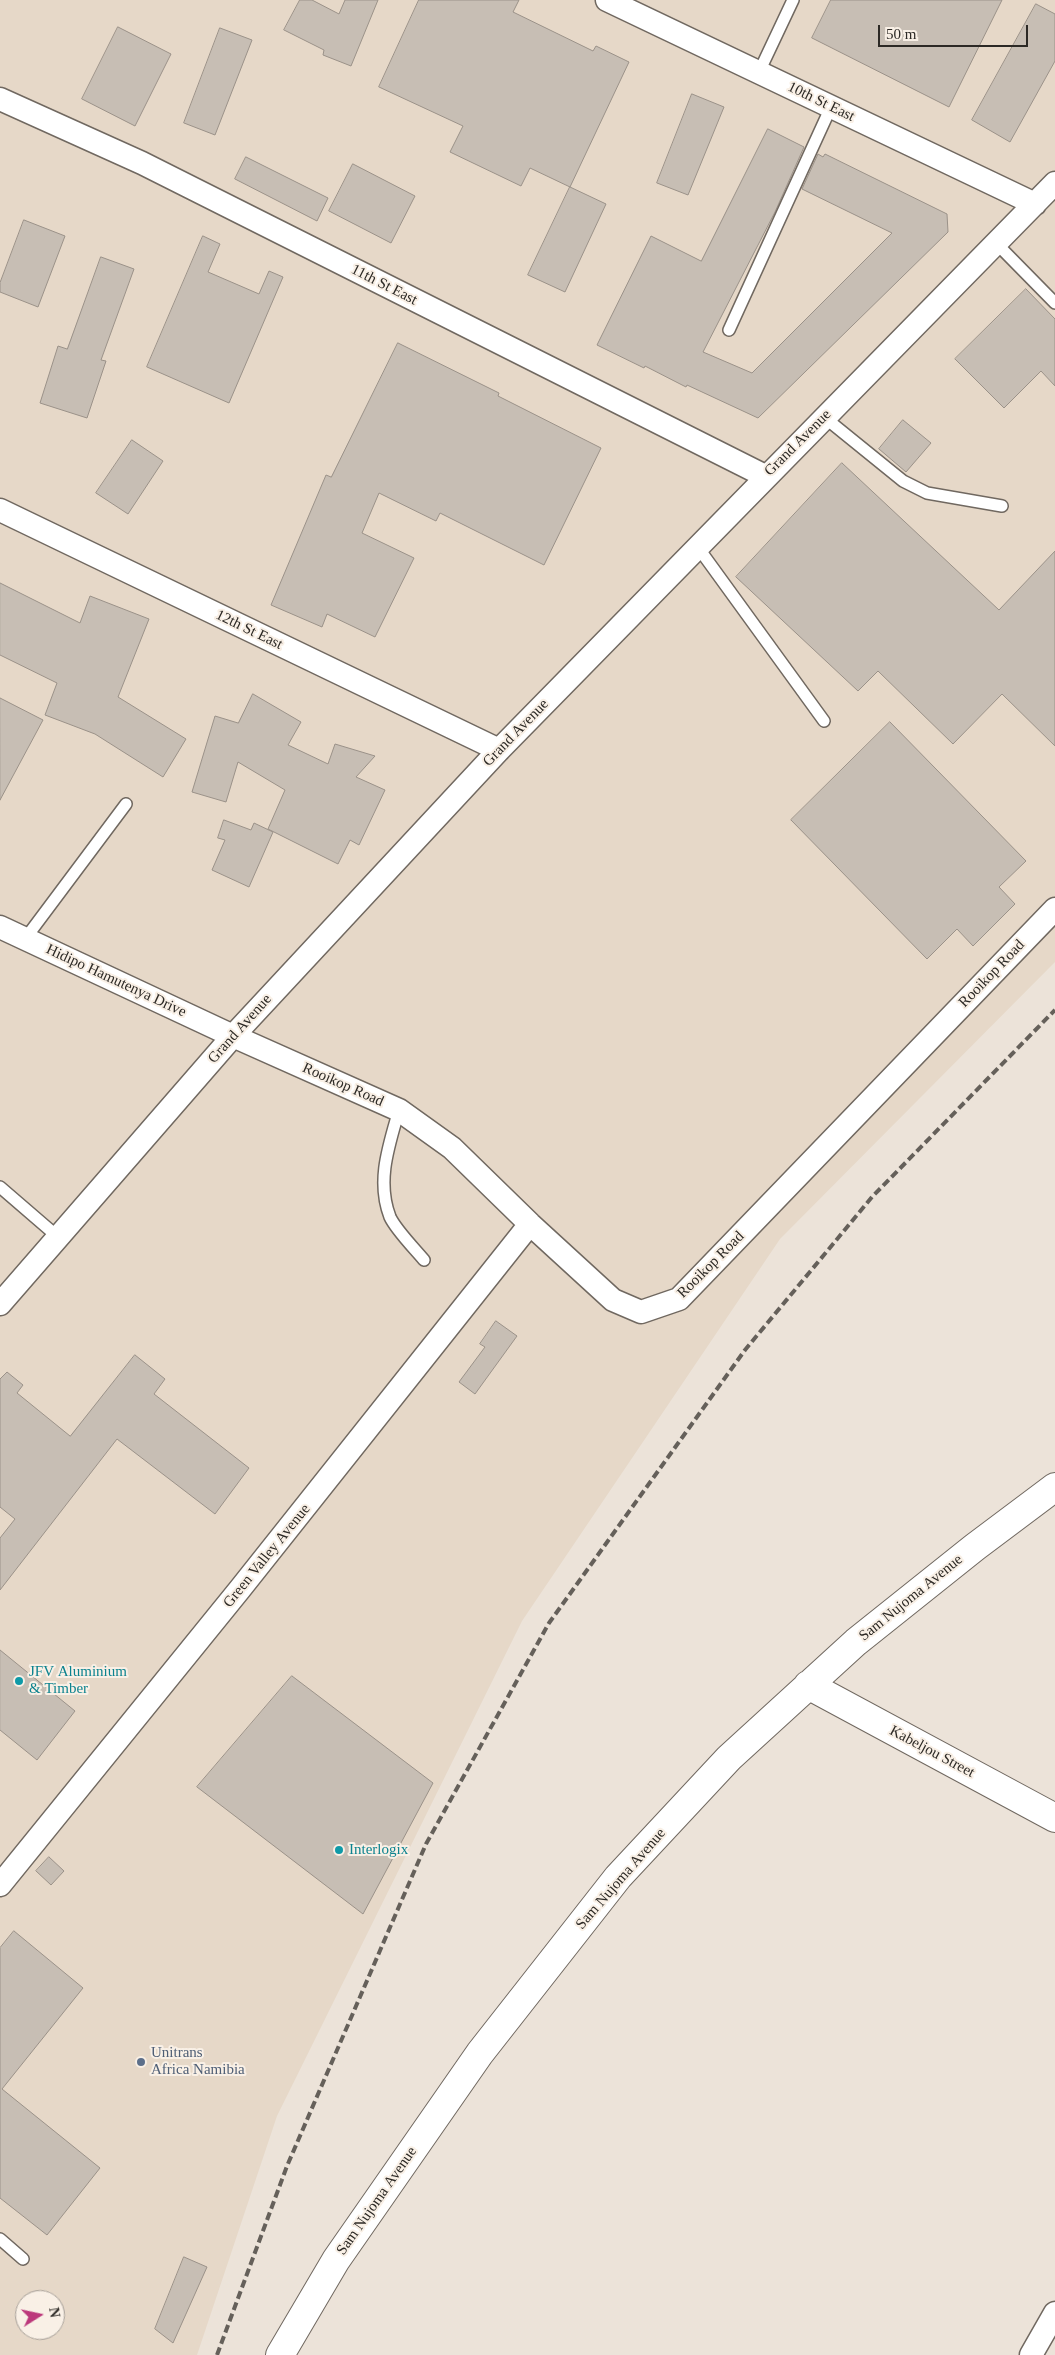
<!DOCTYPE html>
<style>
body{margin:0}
#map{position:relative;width:1055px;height:2355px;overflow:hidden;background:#ece3d9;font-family:"Times New Roman",serif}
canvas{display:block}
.north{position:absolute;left:15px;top:2290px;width:50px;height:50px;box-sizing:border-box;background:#f9f0e6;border:1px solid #a7a099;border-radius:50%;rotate:80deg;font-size:14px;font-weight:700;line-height:20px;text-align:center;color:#2c2925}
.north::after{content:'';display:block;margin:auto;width:18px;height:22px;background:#bc387b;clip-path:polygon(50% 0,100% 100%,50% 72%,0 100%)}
.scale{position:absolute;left:878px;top:25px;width:150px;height:22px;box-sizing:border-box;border:2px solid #2c2925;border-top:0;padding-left:6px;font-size:15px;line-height:18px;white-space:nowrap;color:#2c2925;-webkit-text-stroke:4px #f9f0e6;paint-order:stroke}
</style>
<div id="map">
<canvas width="1055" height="2355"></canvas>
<div class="north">N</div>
<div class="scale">50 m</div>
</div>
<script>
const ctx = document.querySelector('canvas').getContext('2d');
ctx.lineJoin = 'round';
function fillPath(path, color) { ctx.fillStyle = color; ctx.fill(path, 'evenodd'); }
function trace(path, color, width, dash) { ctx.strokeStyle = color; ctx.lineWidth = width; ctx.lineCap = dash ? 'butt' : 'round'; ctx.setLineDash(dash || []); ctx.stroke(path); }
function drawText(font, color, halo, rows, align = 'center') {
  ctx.font = font + ' "Times New Roman",serif'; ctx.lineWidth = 4; ctx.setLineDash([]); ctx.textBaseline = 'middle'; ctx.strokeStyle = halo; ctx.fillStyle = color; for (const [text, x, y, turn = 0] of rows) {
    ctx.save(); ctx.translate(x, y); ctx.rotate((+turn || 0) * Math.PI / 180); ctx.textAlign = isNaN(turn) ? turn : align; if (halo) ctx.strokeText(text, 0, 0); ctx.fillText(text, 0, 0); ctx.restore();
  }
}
fillPath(new Path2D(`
 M0,0H1055V962L780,1239L522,1621L277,2116L197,2355H0ZM25,2300H55V2330H25Z`), '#e6d8c8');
const building = new Path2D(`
 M300,0H312L339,14L345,0H378L351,66L323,55L324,50L284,30Z
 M419,0H519L513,12L593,51L596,46L629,62L570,187L530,168L521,186L450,152L463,126L379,87Z
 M831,0H1002L949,107L812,38Z
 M1036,4L1055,14V61L1010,142L972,120Z
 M118,27L171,54L135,126L82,99Z
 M220,28L252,40L215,135L184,123Z
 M692,94L724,107L688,195L657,183Z
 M768,129L804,147L775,212L703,352L752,373L892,233L802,189L818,154L823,157L825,154L947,214L948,232L758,418L687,385L686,387L645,366L644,368L597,345L651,236L701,261Z
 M246,157L328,198L317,221L235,179Z
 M353,164L415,196L391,243L329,211Z
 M570,187L606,204L565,292L528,275Z
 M24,220L65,236L38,307L0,292V283Z
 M203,236L220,244L208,272L259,294L269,271L283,277L229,403L147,367Z
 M101,257L134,269L101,360L106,361L87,418L40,403L58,346L67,349Z
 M1026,289L1055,319V386L1041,371L1004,408L955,359Z
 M398,343L499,393L498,396L601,448L544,565L440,513L436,521L379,493L362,533L414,558L375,637L327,614L322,627L271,605L326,475L331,477Z
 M903,420L931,443L906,472L879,449Z
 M132,440L163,461L128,514L96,493Z
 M842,463L999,610L1055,551V746L1002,694L953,744L878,671L858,691L736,577Z
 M0,583L80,623L90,596L149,619L118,697L186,739L163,777L95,734L45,715L57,683L0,655Z
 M253,694L301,722L288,745L328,764L335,744L375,756L356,777L385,790L359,845L350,840L338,864L268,829L285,790L238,762L226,802L192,792L215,716L238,723Z
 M0,698L43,720L0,800Z
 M890,722L1026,861L999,887L1015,904L973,946L957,929L927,959L791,820Z
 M224,820L251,830L254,823L273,832L249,887L212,870L225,840L218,838Z
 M496,1321L517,1336L475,1394L459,1382L485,1347L480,1344Z
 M135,1355L165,1379L154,1394L249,1468L215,1514L117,1439L0,1590V1538L15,1519L0,1507V1379L7,1372L23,1385L17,1393L70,1436Z
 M0,1650L75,1711L37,1760L0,1730Z
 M292,1676L433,1783L363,1914L197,1787Z
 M49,1857L64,1871L51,1885L36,1871Z
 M14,1931L83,1988L2,2089L100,2168L47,2235L0,2198V1948Z
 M184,2257L207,2267L173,2343L155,2329Z`);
fillPath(building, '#c7beb4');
trace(building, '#9b9289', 1);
const lane = new Path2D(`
 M759,72L793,0
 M996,243L1055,303
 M729,330L831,107
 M824,417L903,481L927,493L1002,506
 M697,546L824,721
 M25,939L126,804
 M399,1110C389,1145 376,1181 390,1217C396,1230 414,1248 424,1260
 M0,1187L58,1237
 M0,2239L23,2259`);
const street = new Path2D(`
 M607,0L1035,204
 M0,99L142,163L765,476
 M0,510L499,750
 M0,927L233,1036L399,1110L452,1148L530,1224L613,1300L641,1312L679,1299L1055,909
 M0,1304L233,1036L499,750L1055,183
 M0,1885L240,1589L530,1224
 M1031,2355L1055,2313`);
const secondary = new Path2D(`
 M808,1685L1055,1818
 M280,2355L336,2260L480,2053L618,1877L729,1758L856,1642L975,1547L1055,1487`);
trace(lane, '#706860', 14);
trace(street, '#706860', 25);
trace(secondary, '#706860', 30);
trace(lane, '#fff', 11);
trace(street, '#fff', 22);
trace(secondary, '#fff', 28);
trace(new Path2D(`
 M217,2355L287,2166L426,1844L549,1623L745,1350L872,1197L1055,1010`), '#65605a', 4, [8, 4]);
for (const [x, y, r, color] of [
 [19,1681,5,"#0f9aa8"],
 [339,1850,5,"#0f9aa8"],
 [141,2062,5,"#5c6f8a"]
]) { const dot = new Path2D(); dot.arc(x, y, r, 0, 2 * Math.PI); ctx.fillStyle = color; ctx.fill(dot); trace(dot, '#f9f0e6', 2); }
drawText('15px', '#2c2925', '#f9f0e6', [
 ["10th St East",821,102,26],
 ["11th St East",384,285,27],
 ["Grand Avenue",798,443,-45],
 ["12th St East",249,630,26],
 ["Grand Avenue",516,733,-46],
 ["Rooikop Road",992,974,-46],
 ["Hidipo Hamutenya Drive",116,981,25],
 ["Grand Avenue",240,1029,-48],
 ["Rooikop Road",343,1085,24],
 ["Rooikop Road",711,1265,-45],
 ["Green Valley Avenue",267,1556,-51],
 ["Sam Nujoma Avenue",911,1598,-39],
 ["Kabeljou Street",932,1752,28],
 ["Sam Nujoma Avenue",621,1879,-49],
 ["Sam Nujoma Avenue",377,2201,-55]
]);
drawText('15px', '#0d838f', '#f9f0e6', [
 ["JFV Aluminium",29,1672],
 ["& Timber",29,1689],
 ["Interlogix",349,1850]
], 'left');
drawText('15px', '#4e5e75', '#f9f0e6', [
 ["Unitrans",151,2053],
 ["Africa Namibia",151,2070]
], 'left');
</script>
